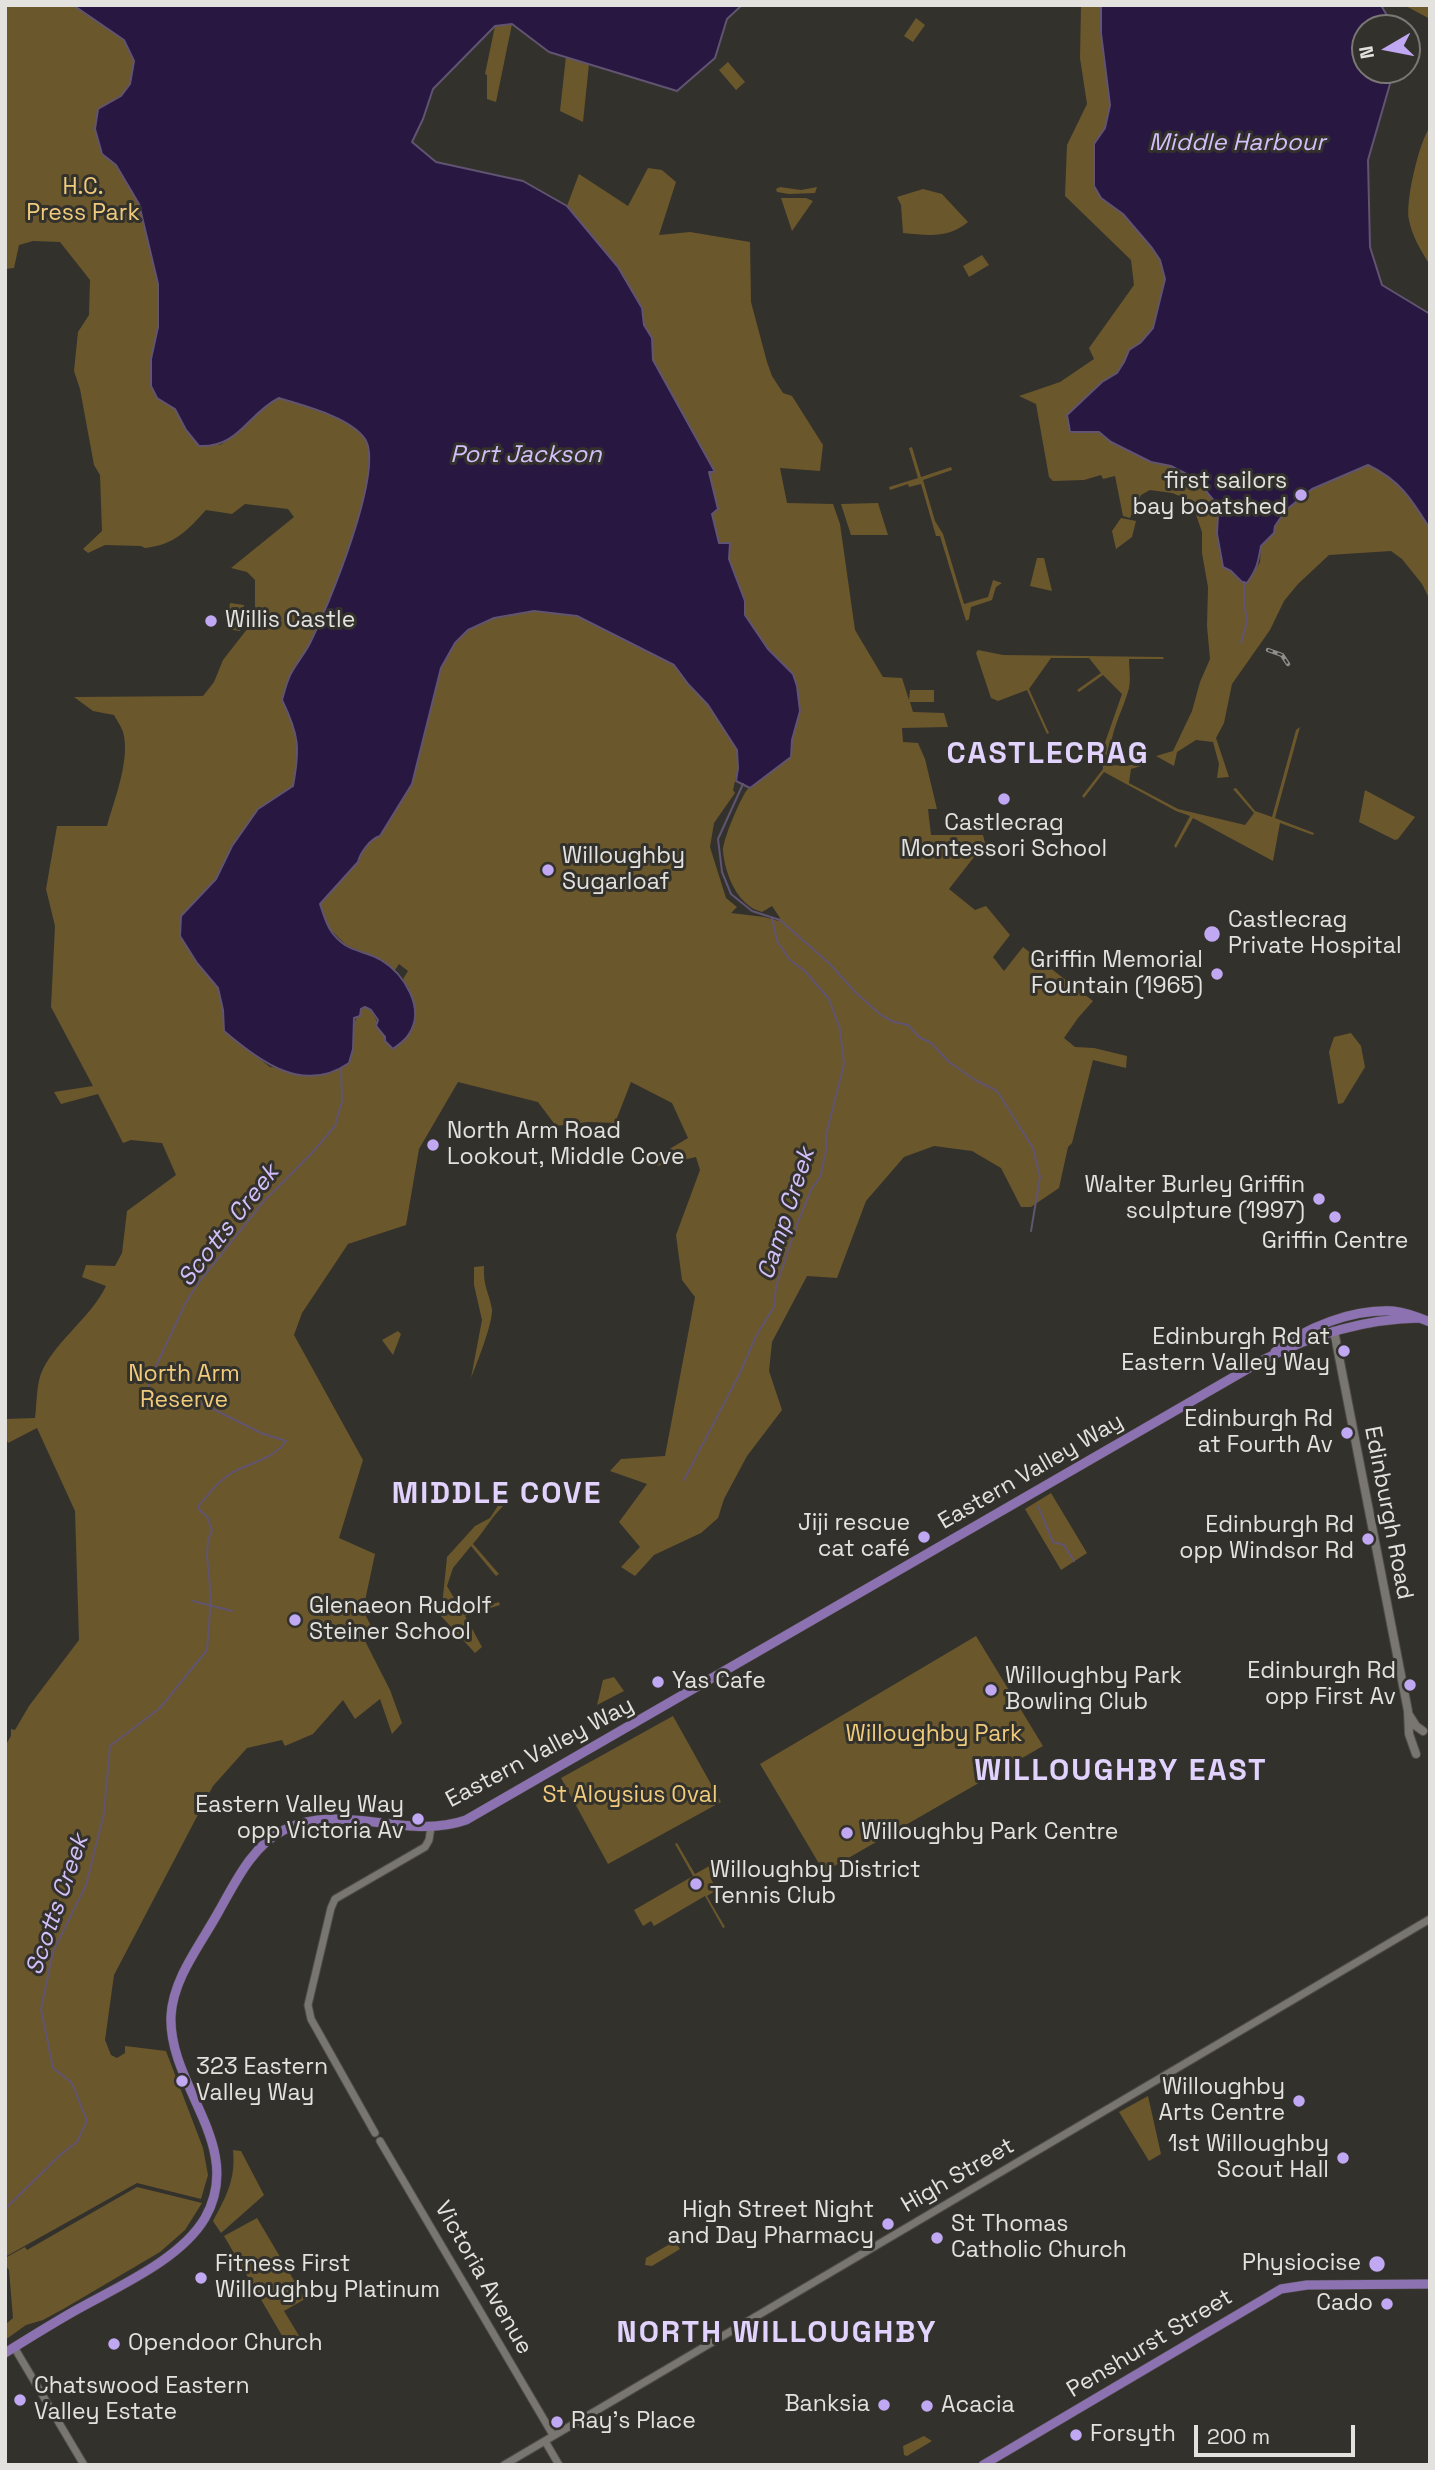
<!DOCTYPE html>
<meta charset="utf-8">
<style>
body{margin:0}
#map{position:relative;width:1435px;height:2470px;overflow:hidden;background:#33312c;font-family:"Space Grotesk",sans-serif}
canvas{display:block}
.frame{position:absolute;inset:0;border:7px solid #e4e2df;pointer-events:none}
.north{position:absolute;left:1351px;top:14px;width:70px;height:70px;box-sizing:border-box;background:#33312c;border:2px solid #7a7874;border-radius:50%;rotate:260deg;font-size:19px;font-weight:700;line-height:28px;text-align:center;color:#e4e2df}
.north::after{content:'';display:block;margin:auto;width:24px;height:32px;background:#c1a8f3;clip-path:polygon(50% 0,100% 100%,50% 72%,0 100%)}
.scale{position:absolute;left:1194px;top:2425px;width:161px;height:32px;box-sizing:border-box;border:4px solid #e4e2df;border-top:0;padding-left:9px;font-size:21px;line-height:24px;white-space:nowrap;color:#e4e2df;-webkit-text-stroke:5px #33312c;paint-order:stroke}
</style>
<div id="map">
<canvas width="1435" height="2470"></canvas>
<div class="frame"></div>
<div class="north">N</div>
<div class="scale">200 m</div>
</div>
<script>
const ctx = document.querySelector('canvas').getContext('2d');
ctx.lineJoin = 'round';
function fillPath(path, color) { ctx.fillStyle = color; ctx.fill(path, 'evenodd'); }
function trace(path, color, width, dash) { ctx.strokeStyle = color; ctx.lineWidth = width; ctx.lineCap = dash ? 'butt' : 'round'; ctx.setLineDash(dash || []); ctx.stroke(path); }
function drawText(font, color, halo, rows, align = 'center') {
  ctx.font = font + ' "Space Grotesk",sans-serif'; ctx.lineWidth = 6; ctx.setLineDash([]); ctx.textBaseline = 'middle'; ctx.strokeStyle = halo; ctx.fillStyle = color; for (const [text, x, y, turn = 0] of rows) {
    ctx.save(); ctx.translate(x, y); ctx.rotate((+turn || 0) * Math.PI / 180); ctx.textAlign = isNaN(turn) ? turn : align; if (halo) ctx.strokeText(text, 0, 0); ctx.fillText(text, 0, 0); ctx.restore();
  }
}
fillPath(new Path2D(`
 M5,5H73L124,40L135,62L130,84L121,96L98,109L95,129L102,154L116,165L139,204L158,284V327L150,370L165,402L175,409L186,430L220,445C243,432 255,410 279,398C304,406 350,416 365,439C385,470 327,609 310,643C305,652 298,661 293,670C287,679 285,690 282,700C299,735 300,748 293,786L258,809L232,846L216,879L181,916L180,936L197,963L218,988L223,1010L224,1032L270,1067L324,1073L341,1068L349,1063C354,1044 349,1018 365,1007C379,1014 375,1027 385,1037L409,989L403,979L408,971L399,964L395,970L379,959L346,945L326,925L320,904L358,862C360,853 371,838 380,835L412,784L441,668L455,643L468,630L494,618L534,611L577,616L674,665L688,684L708,705L737,750L738,768L733,790L735,793L714,823L710,847L726,898L737,907L731,913L764,917L779,921L780,918L772,906L762,912C738,906 725,875 723,851C722,842 740,799 747,790C757,777 777,767 791,757L792,740L800,711L793,674L768,649L745,615V601L729,559L730,543H719L712,514L718,508L709,472L715,471L653,360L652,338L644,325L642,307L618,267L567,206L579,174L628,206L648,168L662,170L676,182L659,235L690,232L750,242L751,302L767,362L772,376L783,393L792,396L823,445L820,471L780,468L787,503L833,504L840,524L855,630L883,677L902,678L909,700L910,690H934V702H910L913,712L944,713L948,727L902,728L903,742L918,743L925,759L937,809H928L931,835H983L985,843L949,889L975,910L986,906L1010,935L993,957L1004,971L1023,947L1093,1001L1078,1018L1064,1038L1075,1047L1094,1048L1127,1056L1126,1068L1093,1060L1072,1143L1068,1147L1059,1188L1031,1207H1021L1001,1168L972,1151L934,1146L904,1157L866,1201L837,1278L807,1276L772,1342L769,1371L782,1410L747,1456L724,1499L718,1518L701,1533L654,1555L635,1576L621,1567L640,1547L619,1522L647,1484L610,1471L621,1459L665,1456L695,1297L682,1280L676,1235L700,1170L696,1157L657,1166L656,1157L688,1138L672,1103L631,1082L615,1123L588,1122L556,1126L538,1102L458,1082L419,1149L406,1225L348,1244L302,1313L294,1335L363,1460L339,1538L375,1554L363,1610L373,1630L362,1635L390,1690L402,1723L392,1734L380,1699L355,1719L343,1700L313,1734L285,1746L282,1740L247,1748L213,1786L114,1975L105,2040L111,2055L117,2058L125,2053V2046L166,2051L203,2148L208,2175L201,2199L137,2183L5,2257V1928L7,1926L5,1915V1746L11,1736V1729L15,1730L29,1706L79,1640L75,1511L37,1428L8,1443L5,1434V1419L35,1418C37,1404 36,1382 43,1369C59,1338 91,1317 106,1286L82,1277L86,1265L115,1266L122,1253L127,1211L176,1175L162,1143L131,1140L123,1143L98,1094L61,1104L54,1092L93,1086L51,1007L55,926L46,889L57,826H107C114,801 129,763 124,736C123,729 118,722 114,715L93,711L74,697L203,696L214,682L223,660L255,619V580L247,572L231,568L294,517L288,509L245,504L232,514L206,510C187,531 174,545 145,548L141,546L105,545L88,553L83,549L102,531L100,475L94,465L80,389L74,371L78,332L89,315L90,280L60,242L33,241L19,245L14,268L5,269Z
 M1081,5H1101V33L1110,105L1105,128L1094,144L1101,198L1123,214L1152,248L1160,260L1165,279L1153,328L1140,343L1129,350L1124,363L1117,373L1067,415L1084,431L1099,432L1111,442L1151,462L1171,466L1196,479L1215,502L1218,514L1217,534L1220,556L1237,578L1250,579L1260,562L1261,546L1274,533L1275,526L1286,510L1312,489L1368,464C1394,478 1418,500 1429,528C1434,541 1430,584 1430,600L1422,584L1402,559L1391,551L1329,555L1298,584L1284,601L1270,630L1232,684L1224,723L1216,738L1229,777L1217,778L1219,764L1213,742L1196,740L1177,752L1174,766L1156,756L1173,751L1192,711L1200,682L1210,659L1207,626L1208,587L1202,553V532L1193,506L1185,498L1172,493L1150,490L1141,495L1130,518L1123,516L1115,476L1103,479L1101,475L1084,480L1053,481L1049,477L1036,404L1019,396L1060,382L1094,359L1089,348L1134,285L1131,260L1065,196L1067,145L1087,104L1080,58Z
 M1404,5H1430V19Z
 M916,18L925,25L913,42L904,36Z
 M512,24L496,102L487,99V75L485,74L495,26Z
 M566,56L589,64L583,122L560,111Z
 M728,62L745,82L736,90L719,70Z
 M1430,127V265C1421,251 1412,236 1409,220C1405,202 1419,142 1430,127Z
 M780,187L801,190L817,187L815,193L789,194L777,192L776,189Z
 M923,189L942,194L968,222C948,239 928,235 903,233L901,205L897,197Z
 M781,198H806L813,201L792,231Z
 M982,255L989,265L969,277L963,266Z
 M912,447L921,477L951,467L952,470L923,480L935,521L943,534L964,604L988,597L993,580L1002,583L996,587L992,600L971,607L969,619L966,621L940,536H936L921,484L909,487L908,484L890,490L889,487L918,478L909,448Z
 M878,503L888,535H851L841,504Z
 M1121,518L1136,521L1132,537L1116,549L1112,531Z
 M1037,558H1044L1052,591L1030,586Z
 M230,603L244,605L240,631L226,629Z
 M978,650L1003,655L1163,657L1164,659H1129C1129,668 1131,679 1129,688C1122,715 1106,736 1112,765L1126,766L1145,762L1147,764L1131,769L1129,783L1178,809L1245,825L1254,813L1233,789L1236,788L1255,811L1272,817L1296,730L1300,727L1275,818L1314,833L1313,835L1280,823L1273,861L1193,818L1176,848L1174,846L1190,816L1176,811L1104,772L1084,798L1082,796L1103,769L1101,754L1122,694L1103,675L1079,692L1077,690L1101,673L1089,658H1051L1029,689L1049,733L1047,734L1027,690L998,701L991,698L976,653Z
 M1365,790L1415,817L1398,839L1395,840L1359,822Z
 M1351,1033L1361,1046L1365,1067L1343,1103L1338,1104L1329,1052L1334,1037Z
 M484,1266C483,1287 489,1292 492,1309C493,1323 477,1363 471,1378L482,1320L474,1285V1267Z
 M398,1331L401,1334L393,1355L382,1340Z
 M1051,1493L1087,1553L1061,1570L1025,1509Z
 M507,1500L509,1502C498,1507 483,1533 473,1544L499,1574L496,1576L471,1546L453,1568L447,1586L463,1613L499,1602L500,1605L465,1616L482,1647L475,1653L441,1616L447,1557L475,1526L490,1518L501,1501Z
 M976,1636L1043,1746L824,1872L760,1764Z
 M614,1677L624,1691L597,1705L603,1680Z
 M673,1716L721,1802L608,1864L561,1778Z
 M677,1843L695,1874L713,1864L719,1874L711,1879L717,1890L707,1896L725,1927L723,1928L705,1896L654,1926L651,1921L643,1926L634,1910L693,1876L675,1844Z
 M1148,2096L1161,2154L1149,2161L1119,2112Z
 M233,2150L241,2151L264,2195L221,2233L213,2221C226,2197 236,2179 233,2150Z
 M137,2187L202,2203L185,2230L160,2252L65,2308L43,2320L26,2325L5,2340V2325L13,2318L9,2270L5,2265V2258L25,2247L27,2250Z
 M257,2218L305,2299L284,2311L301,2339L288,2346L224,2236Z
 M675,2241L680,2249L652,2266L645,2265L646,2258Z
 M924,2436L932,2441L907,2456L904,2455L903,2446Z`), '#6b572c');
const water = new Path2D(`
 M73,5H742L727,19L715,58L677,91L549,52L512,24L495,26L433,89L423,119L412,142L436,162L523,181L567,206L618,267L642,308L644,325L652,338L653,360L715,472H709L718,509L712,514L719,543H730L729,559L745,601V615L768,649L793,674L797,686L800,711L792,740L791,757L750,788L736,781L738,768L737,750L708,705L688,684L674,665L577,616L534,611L494,618L468,630L455,643L441,668L412,784L380,836C371,838 360,853 358,862L320,904C326,921 328,933 345,945C356,952 370,953 381,960C404,974 426,1008 409,1034C406,1040 398,1045 393,1049L385,1041V1037L376,1026L378,1020L371,1010L365,1007L361,1009L360,1016L354,1018L353,1049L349,1063C303,1095 259,1061 224,1031L223,1010L218,988L197,963L180,936L181,916L216,879L232,846L258,809L293,786C300,748 299,735 282,700C285,690 287,679 293,670C298,661 305,653 310,643C327,609 385,470 365,439C350,417 304,406 279,398C247,414 239,448 199,446L186,430L175,409L157,398L151,386V359L158,327V284L139,204L116,165L102,154L95,129L98,109L121,96L130,84L134,61L124,40Z
 M1101,5H1381L1394,28H1365V70H1394L1368,160L1370,247L1382,285L1430,314V529C1412,500 1400,480 1368,465L1312,489L1286,510L1275,526L1274,533L1261,546C1258,563 1257,569 1247,583L1242,582L1231,571L1223,567L1217,534L1218,514L1215,502L1196,479L1171,466L1151,462L1111,442L1099,432H1070L1067,415L1102,382L1117,373L1124,362L1129,350L1140,343L1153,328L1165,279L1160,260L1152,248L1123,214L1101,198L1094,186V144L1105,128L1110,105L1101,33Z`);
fillPath(water, '#281741');
trace(water, '#605470', 2);
trace(new Path2D(`
 M1241,643L1247,621L1244,603V582
 M743,784L718,839L722,872L731,894L752,911L780,920L830,964L855,992L881,1015L894,1022L908,1025L919,1037L931,1043L949,1062L975,1080L997,1091L1033,1148L1040,1177L1031,1231
 M684,1480L740,1373L756,1336L774,1307L776,1286L798,1222L811,1190L820,1177L826,1151V1135L844,1064L840,1029L829,999L805,971L790,960L777,941L772,918
 M1038,1506L1053,1542L1064,1545L1074,1561
 M193,1601L232,1611
 M5,2209L61,2154L77,2142L87,2121L72,2083L53,2068L41,2009L53,1952L86,1885L104,1813L110,1746L160,1708L207,1650L211,1598L207,1556L208,1540L212,1531L208,1518L199,1509V1505C209,1494 216,1483 230,1474C249,1462 272,1461 286,1441L261,1433L203,1404H157L148,1394L149,1381L186,1302L199,1282L264,1201L311,1154L335,1126L342,1101L341,1068`), '#605470', 2);
const tertiary = new Path2D(`
 M375,2133L311,2019L308,2005L331,1908L335,1899L425,1847L429,1840L431,1827
 M380,2141L553,2435
 M14,2347L84,2465
 M545,2441L559,2465
 M504,2465L1430,1919`);
const secondary = new Path2D(`
 M1334,1331L1408,1711L1409,1734L1416,1754
 M1409,1715L1416,1726L1423,1731`);
const primary = new Path2D(`
 M1275,1352C1305,1327 1353,1309 1393,1311C1405,1312 1418,1317 1430,1322
 M5,2353C29,2338 53,2323 78,2309C119,2286 181,2259 205,2218C246,2146 168,2086 171,2016C173,1978 201,1944 219,1911C236,1881 252,1846 284,1830C341,1801 407,1841 466,1820L1263,1360C1312,1335 1364,1319 1419,1318
 M983,2465L1281,2289L1307,2285L1430,2284`);
trace(tertiary, '#4f4d49', 9);
trace(secondary, '#4f4d49', 10);
trace(primary, '#4f4d49', 10);
trace(tertiary, '#797671', 7);
trace(secondary, '#797671', 8);
trace(primary, '#8d72b2', 9);
const rail = new Path2D(`
 M1268,650L1282,655L1288,664`);
trace(rail, '#908e8a', 4.5);
trace(rail, '#33312c', 2, [5]);
for (const [x, y, r, color] of [
 [1301,495,7,"#c1a8f3"],
 [211,621,7,"#c1a8f3"],
 [1004,799,7,"#c1a8f3"],
 [548,870,7,"#c1a8f3"],
 [1212,934,9,"#c1a8f3"],
 [1217,974,7,"#c1a8f3"],
 [433,1145,7,"#c1a8f3"],
 [1319,1199,7,"#c1a8f3"],
 [1335,1217,7,"#c1a8f3"],
 [1344,1351,7,"#c1a8f3"],
 [1347,1433,7,"#c1a8f3"],
 [924,1537,7,"#c1a8f3"],
 [1368,1539,7,"#c1a8f3"],
 [295,1620,7,"#c1a8f3"],
 [658,1682,7,"#c1a8f3"],
 [1410,1685,7,"#c1a8f3"],
 [991,1690,7,"#c1a8f3"],
 [418,1819,7,"#c1a8f3"],
 [847,1833,7,"#c1a8f3"],
 [696,1884,7,"#c1a8f3"],
 [182,2081,7,"#c1a8f3"],
 [1299,2101,7,"#c1a8f3"],
 [1343,2158,7,"#c1a8f3"],
 [888,2224,7,"#c1a8f3"],
 [937,2238,7,"#c1a8f3"],
 [1377,2264,9,"#c1a8f3"],
 [201,2278,7,"#c1a8f3"],
 [1387,2304,7,"#c1a8f3"],
 [114,2344,7,"#c1a8f3"],
 [20,2400,7,"#c1a8f3"],
 [884,2405,7,"#c1a8f3"],
 [927,2406,7,"#c1a8f3"],
 [557,2422,7,"#c1a8f3"],
 [1076,2435,7,"#c1a8f3"]
]) { const dot = new Path2D(); dot.arc(x, y, r, 0, 2 * Math.PI); ctx.fillStyle = color; ctx.fill(dot); trace(dot, '#33312c', 2.5); }
drawText('23px', '#f0cb7c', '#33312c', [
 ["H.C.",83,188],
 ["Press Park",83,214],
 ["North Arm",184,1375],
 ["Reserve",184,1401],
 ["Willoughby Park",934,1735],
 ["St Aloysius Oval",630,1796]
]);
drawText('23px', '#e4e2df', '#33312c', [
 ["first sailors",1287,482,"right"],
 ["bay boatshed",1287,508,"right"],
 ["Willis Castle",225,621],
 ["Castlecrag",1004,824,"center"],
 ["Montessori School",1004,850,"center"],
 ["Willoughby",562,857],
 ["Sugarloaf",562,883],
 ["Castlecrag",1228,921],
 ["Private Hospital",1228,947],
 ["Griffin Memorial",1203,961,"right"],
 ["Fountain (1965)",1203,987,"right"],
 ["North Arm Road",447,1132],
 ["Lookout, Middle Cove",447,1158],
 ["Walter Burley Griffin",1305,1186,"right"],
 ["sculpture (1997)",1305,1212,"right"],
 ["Griffin Centre",1335,1242,"center"],
 ["Edinburgh Rd at",1330,1338,"right"],
 ["Eastern Valley Way",1330,1364,"right"],
 ["Edinburgh Rd",1333,1420,"right"],
 ["at Fourth Av",1333,1446,"right"],
 ["Jiji rescue",910,1524,"right"],
 ["cat café",910,1550,"right"],
 ["Edinburgh Rd",1354,1526,"right"],
 ["opp Windsor Rd",1354,1552,"right"],
 ["Glenaeon Rudolf",309,1607],
 ["Steiner School",309,1633],
 ["Edinburgh Rd",1396,1672,"right"],
 ["opp First Av",1396,1698,"right"],
 ["Willoughby Park",1005,1677],
 ["Bowling Club",1005,1703],
 ["Yas Cafe",672,1682],
 ["Eastern Valley Way",404,1806,"right"],
 ["opp Victoria Av",404,1832,"right"],
 ["Willoughby Park Centre",861,1833],
 ["Willoughby District",710,1871],
 ["Tennis Club",710,1897],
 ["323 Eastern",196,2068],
 ["Valley Way",196,2094],
 ["Willoughby",1285,2088,"right"],
 ["Arts Centre",1285,2114,"right"],
 ["1st Willoughby",1329,2145,"right"],
 ["Scout Hall",1329,2171,"right"],
 ["High Street Night",874,2211,"right"],
 ["and Day Pharmacy",874,2237,"right"],
 ["St Thomas",951,2225],
 ["Catholic Church",951,2251],
 ["Physiocise",1361,2264,"right"],
 ["Fitness First",215,2265],
 ["Willoughby Platinum",215,2291],
 ["Cado",1373,2304,"right"],
 ["Opendoor Church",128,2344],
 ["Chatswood Eastern",34,2387],
 ["Valley Estate",34,2413],
 ["Banksia",870,2405,"right"],
 ["Acacia",941,2406],
 ["Ray's Place",571,2422],
 ["Forsyth",1090,2435]
], 'left');
drawText('23px', '#e4e2df', '#33312c', [
 ["Eastern Valley Way",1031,1472,-30],
 ["Edinburgh Road",1388,1513,79],
 ["Eastern Valley Way",540,1753,-28],
 ["High Street",958,2176,-30],
 ["Victoria Avenue",483,2278,60],
 ["Penshurst Street",1150,2344,-31]
]);
drawText('italic 24px', '#d3bffb', '#33312c', [
 ["Middle Harbour",1237,143],
 ["Port Jackson",526,455],
 ["Camp Creek",787,1214,-72],
 ["Scotts Creek",229,1226,-52],
 ["Scotts Creek",58,1905,-71]
]);
ctx.letterSpacing = '2px';
drawText('bold 30px', '#e1d3fe', '#33312c', [
 ["CASTLECRAG",1048,755],
 ["MIDDLE COVE",497,1495],
 ["WILLOUGHBY EAST",1121,1772],
 ["NORTH WILLOUGHBY",777,2334]
]);
ctx.letterSpacing = '0px';
</script>
